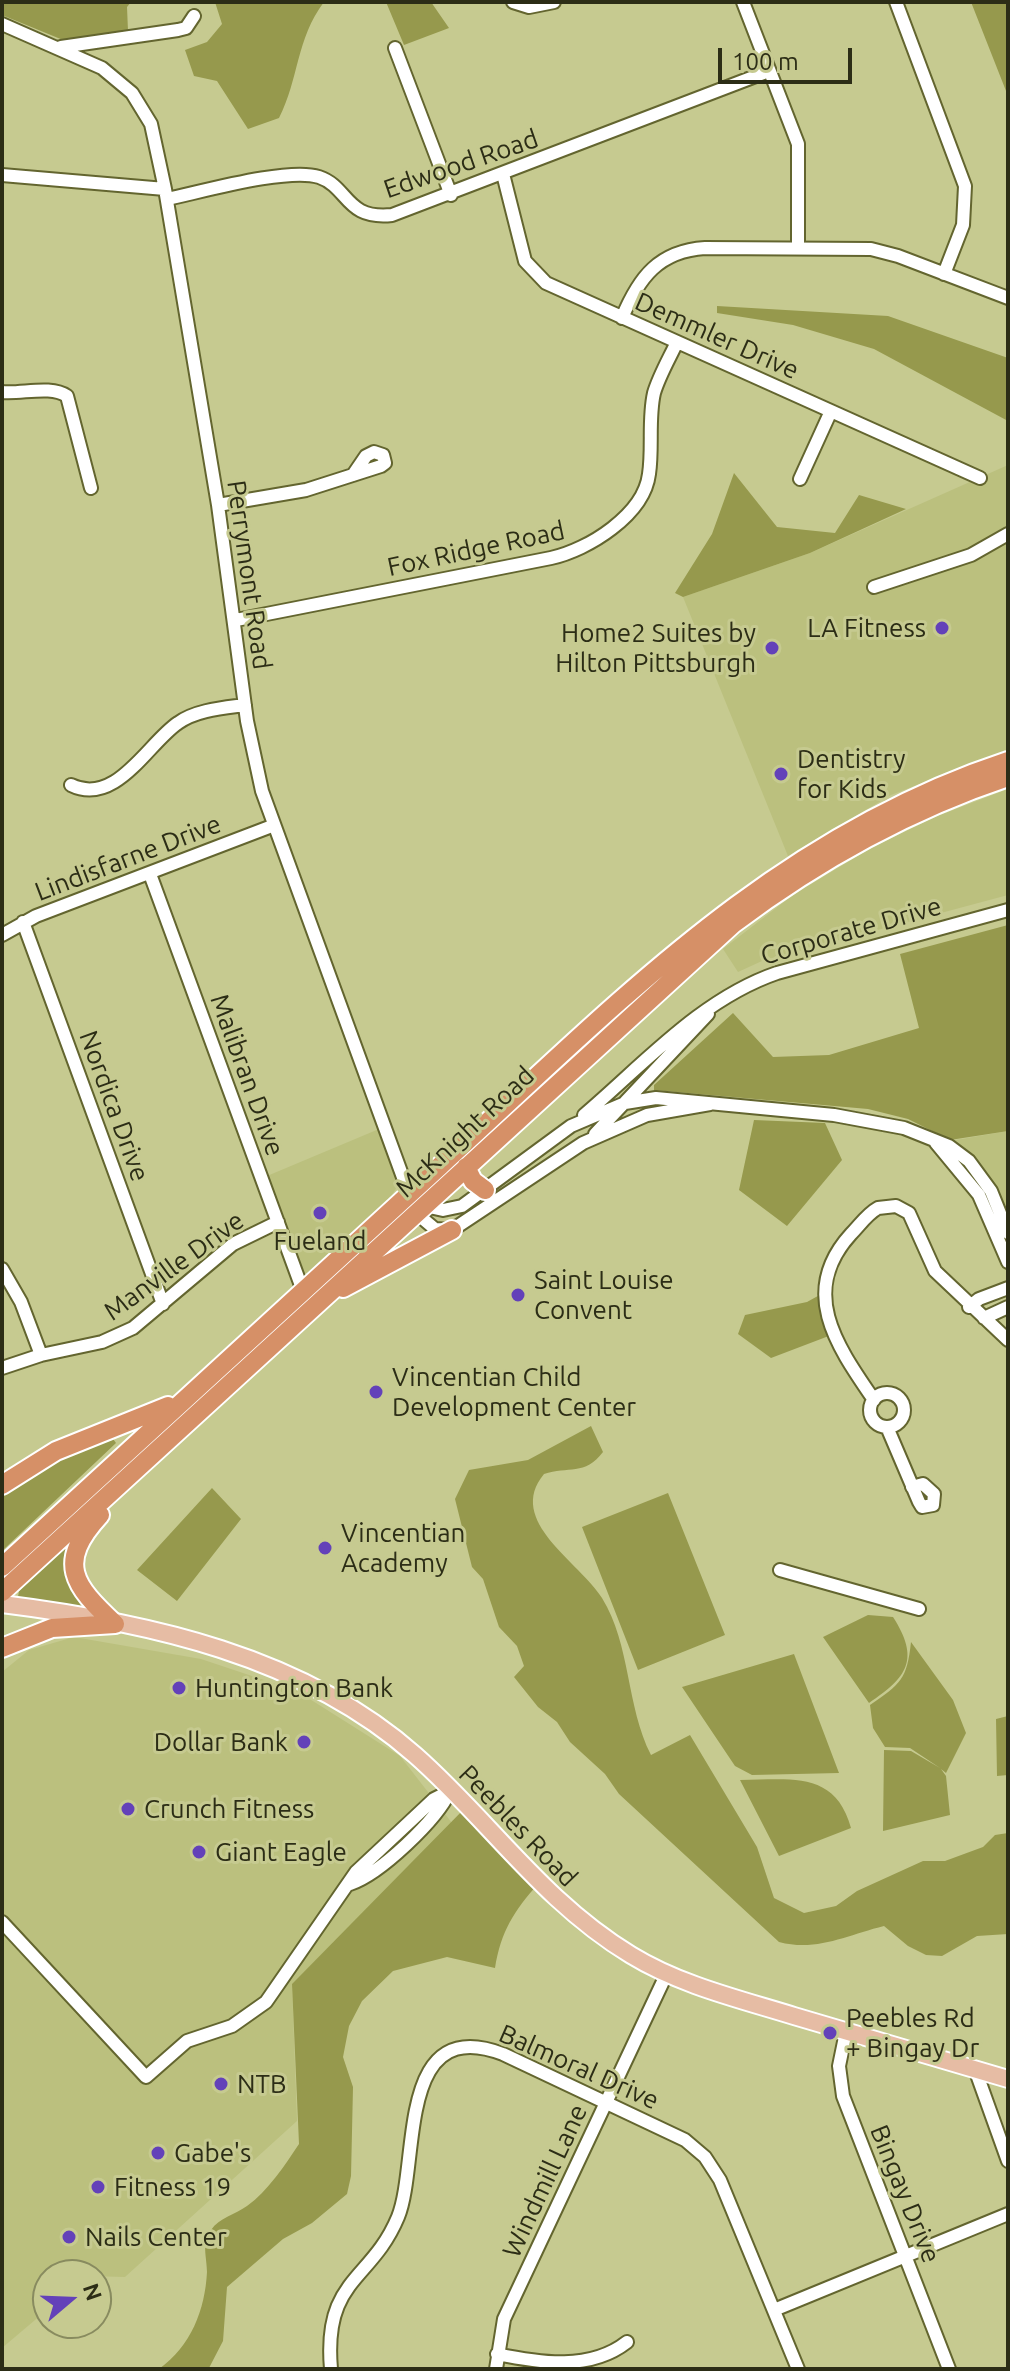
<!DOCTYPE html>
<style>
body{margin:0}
#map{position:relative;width:1010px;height:2371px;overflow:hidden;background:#c6ca90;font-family:Ubuntu,sans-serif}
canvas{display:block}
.frame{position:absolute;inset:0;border:4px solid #2c2d16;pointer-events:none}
.north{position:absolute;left:32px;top:2259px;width:80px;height:80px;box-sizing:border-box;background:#c6ca90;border:2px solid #888b5f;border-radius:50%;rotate:71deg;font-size:22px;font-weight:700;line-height:32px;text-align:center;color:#2c2d16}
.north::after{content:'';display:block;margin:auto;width:28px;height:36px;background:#6341b9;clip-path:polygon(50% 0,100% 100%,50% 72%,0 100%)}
.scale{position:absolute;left:718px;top:48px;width:134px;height:36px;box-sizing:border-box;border:4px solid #2c2d16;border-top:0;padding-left:10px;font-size:24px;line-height:28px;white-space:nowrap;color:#2c2d16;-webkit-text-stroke:6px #c6ca90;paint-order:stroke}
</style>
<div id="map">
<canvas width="1010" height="2371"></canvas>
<div class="frame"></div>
<div class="north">N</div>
<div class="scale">100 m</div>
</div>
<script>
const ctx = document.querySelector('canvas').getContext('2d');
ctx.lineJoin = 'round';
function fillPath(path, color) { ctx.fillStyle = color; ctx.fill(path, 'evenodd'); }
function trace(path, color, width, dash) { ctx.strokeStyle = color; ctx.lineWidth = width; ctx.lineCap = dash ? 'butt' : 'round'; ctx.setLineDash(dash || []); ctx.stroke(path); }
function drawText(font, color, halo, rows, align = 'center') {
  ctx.font = font + ' Ubuntu,sans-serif'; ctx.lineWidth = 6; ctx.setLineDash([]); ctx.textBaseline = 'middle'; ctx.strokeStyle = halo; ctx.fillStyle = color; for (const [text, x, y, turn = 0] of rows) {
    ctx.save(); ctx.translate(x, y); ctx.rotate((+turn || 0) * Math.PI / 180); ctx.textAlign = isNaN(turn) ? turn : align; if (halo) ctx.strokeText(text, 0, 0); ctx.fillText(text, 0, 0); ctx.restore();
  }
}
fillPath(new Path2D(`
 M1008,465V750L891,795L788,856L683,597L810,553Z
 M1008,789V895L762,961L738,972L723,949L793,895L871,848L935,817Z
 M379,1129L399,1184L390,1198L310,1273H303L267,1176Z
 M1008,1131V1216L996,1187L982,1167L950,1141Z
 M74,1637L201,1659L297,1691L400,1756L452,1823L292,1984L297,2121L125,2277L48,2275V2309L2,2348V1672L29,1650Z`), '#bbc07e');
fillPath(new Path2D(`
 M2,2H131L127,7L128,31L63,40L2,15Z
 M215,2H324C296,39 299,79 279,118L248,129L217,81L194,76L185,50L207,42L222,24Z
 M386,2H431L449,28L404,45Z
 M971,2H1008V96Z
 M717,306L888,316L1008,358V421L874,349L793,325L717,313Z
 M734,473L777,527L835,533L859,495L906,509L810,553L683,597L675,593L712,534Z
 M1008,925V1131L950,1140L908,1119L868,1109L654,1090V1085L733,1013L773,1057L829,1055L919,1028L900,954Z
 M754,1120L825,1123L842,1160L787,1226L739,1190Z
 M825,1292L834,1334L771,1358L738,1334L745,1315L807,1302Z
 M591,1426L603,1452C585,1476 568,1466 544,1474C505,1521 580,1562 602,1598C631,1645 626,1706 651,1755L690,1735L757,1847L774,1898L804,1913L836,1906L857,1891L923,1861H945L983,1847L995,1835L1008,1833V1934L977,1936L942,1956L926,1955L908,1946L884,1926C847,1935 817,1952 779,1942L619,1794L605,1774L570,1742L557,1722L538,1707L514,1677L524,1666L517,1646L499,1627L483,1579L472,1567L455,1499L469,1470L528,1460Z
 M111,1436L116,1443L2,1551V1492L43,1465Z
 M212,1488L241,1519L177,1601L137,1570Z
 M668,1493L725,1635L638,1670L582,1527Z
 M65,1548L69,1549L70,1581L85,1607L18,1597L19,1591Z
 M868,1615L893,1617C920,1659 908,1677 869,1703L823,1637Z
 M911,1642L953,1700L966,1733L946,1773L941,1769L946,1776L950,1815L883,1831L884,1750L911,1751L940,1768L910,1748L885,1747L873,1728L870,1705C901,1684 907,1679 911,1642Z
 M794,1654L839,1773L752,1775L735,1766L682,1687Z
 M1008,1716V1775L997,1776L996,1719Z
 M740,1780C790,1780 835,1770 851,1828L779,1856Z
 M466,1807L538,1884C514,1911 501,1931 495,1968L447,1957L393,1971L362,2001L349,2026L343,2057L353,2087L351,2176L347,2194L312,2223L283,2239L227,2287L223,2341L209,2368L159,2369C191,2346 205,2310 207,2272C207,2257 201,2243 211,2230C219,2218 236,2214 247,2206C268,2191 285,2165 299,2144L292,1984Z`), '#96994d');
const minor = new Path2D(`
 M513,2L529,7L554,2
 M743,2L798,144V248
 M896,2L965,186L963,225L944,274
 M2,24L102,68L132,93L151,124L165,189L218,505L247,721L262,791L416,1213L435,1229L452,1230L583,1143L647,1115L710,1104
 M61,47L178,30L186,28L194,16
 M395,48L451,195
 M503,174L525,261L546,283L980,478
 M2,175L165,189
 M167,199C201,192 288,167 319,177C349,187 345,220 392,215L769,71
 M622,318C639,277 659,251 705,248L871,249L898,256L1008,298
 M2,392C22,394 51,385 67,396L91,488
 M800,479L831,411
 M218,505L306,490L381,466L385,463L383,455L374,452L366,456L353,475
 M874,587L971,555L1008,534
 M236,620L551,558C588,550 644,515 649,474C653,448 648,419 654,393C659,376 669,359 677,342
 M71,785C116,807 148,743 178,723C196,710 223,708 245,705
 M150,874L303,1291
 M23,922L163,1304
 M2,935L36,916L272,826
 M584,1115C644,1064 701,999 777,973L1008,910
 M595,1134L708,1014
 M936,1143L979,1195L1008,1262
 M420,1205L443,1210L462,1206L571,1126L625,1103L656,1098L834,1115L904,1128L949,1146L969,1161L991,1191L1008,1233
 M2,1269L21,1302L41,1355
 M969,1307L979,1299L1008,1288
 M984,1318L1008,1307
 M2,1368L41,1355L102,1342L133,1328L233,1244L278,1222
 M870 1410a17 17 0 1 1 34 0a17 17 0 1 1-34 0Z
 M874,1400C837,1346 798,1292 851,1234C860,1225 867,1214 878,1208L896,1206L909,1213L935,1271L1008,1340
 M887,1427L919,1502L922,1507L933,1505L934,1494L923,1484L912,1487
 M780,1570L919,1609
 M350,1884C380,1874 437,1820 450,1791
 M2,1922L146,2077L187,2041L232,2026L266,2002L356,1872L434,1799L450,1791
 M846,2032L839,2066L843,2096L949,2369
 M975,2069L1008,2161
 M774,2310L1008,2214
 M497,2354C540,2363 590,2371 627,2342
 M331,2369C323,2278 371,2282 398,2217C420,2163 395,2013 503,2054L685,2140L705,2157L720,2180L798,2369
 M496,2369L504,2319L667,1973`);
const major = new Path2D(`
 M2,1604C147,1622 303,1656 415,1755C490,1821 542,1901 631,1955C680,1985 739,1999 794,2016C865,2037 937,2058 1008,2079`);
const highway = new Path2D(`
 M466,1167L473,1181L485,1190
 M343,1288L452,1230
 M2,1485L56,1451L168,1406
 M100,1515C56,1563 73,1585 115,1624
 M2,1567C148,1433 294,1299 440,1166C617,1004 774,838 1008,761
 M2,1592L733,924C817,861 909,810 1008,777
 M2,1648L52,1628L115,1624`);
trace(minor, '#63652f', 16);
trace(major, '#fff', 20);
trace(highway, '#fff', 22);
trace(minor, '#fff', 12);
trace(major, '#e6bca4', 16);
trace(highway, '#d69067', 18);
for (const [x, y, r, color] of [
 [942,628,8,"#6341b9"],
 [772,648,8,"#6341b9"],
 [781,774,8,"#6341b9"],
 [320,1213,8,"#6341b9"],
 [518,1295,8,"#6341b9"],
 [376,1392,8,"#6341b9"],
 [325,1548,8,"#6341b9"],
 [179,1688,8,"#6341b9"],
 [304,1742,8,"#6341b9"],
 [128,1809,8,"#6341b9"],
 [199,1852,8,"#6341b9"],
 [830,2033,8,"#6341b9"],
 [221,2084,8,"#6341b9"],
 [158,2153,8,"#6341b9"],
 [98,2187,8,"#6341b9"],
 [69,2237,8,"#6341b9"]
]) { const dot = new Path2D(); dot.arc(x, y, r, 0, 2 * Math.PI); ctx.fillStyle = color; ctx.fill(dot); trace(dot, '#c6ca90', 3); }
drawText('26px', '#2c2d16', '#c6ca90', [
 ["Edwood Road",461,164,-19],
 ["Demmler Drive",717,336,24],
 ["Fox Ridge Road",476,549,-12],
 ["Perrymont Road",249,575,82],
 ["Lindisfarne Drive",128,858,-21],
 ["Corporate Drive",851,931,-16],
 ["Malibran Drive",247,1075,70],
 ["Nordica Drive",114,1106,70],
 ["McKnight Road",465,1132,-43],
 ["Manville Drive",174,1266,-36],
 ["Peebles Road",518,1826,46],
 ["Balmoral Drive",579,2067,24],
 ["Windmill Lane",545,2181,-65],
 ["Bingay Drive",905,2194,68]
]);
drawText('26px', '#2c2d16', '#c6ca90', [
 ["LA Fitness",926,628,"right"],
 ["Home2 Suites by",756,633,"right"],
 ["Hilton Pittsburgh",756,663,"right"],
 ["Dentistry",797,759],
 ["for Kids",797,789],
 ["Fueland",320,1241,"center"],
 ["Saint Louise",534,1280],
 ["Convent",534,1310],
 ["Vincentian Child",392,1377],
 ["Development Center",392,1407],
 ["Vincentian",341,1533],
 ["Academy",341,1563],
 ["Huntington Bank",195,1688],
 ["Dollar Bank",288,1742,"right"],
 ["Crunch Fitness",144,1809],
 ["Giant Eagle",215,1852],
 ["Peebles Rd",846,2018],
 ["+ Bingay Dr",846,2048],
 ["NTB",237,2084],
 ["Gabe's",174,2153],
 ["Fitness 19",114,2187],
 ["Nails Center",85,2237]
], 'left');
</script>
